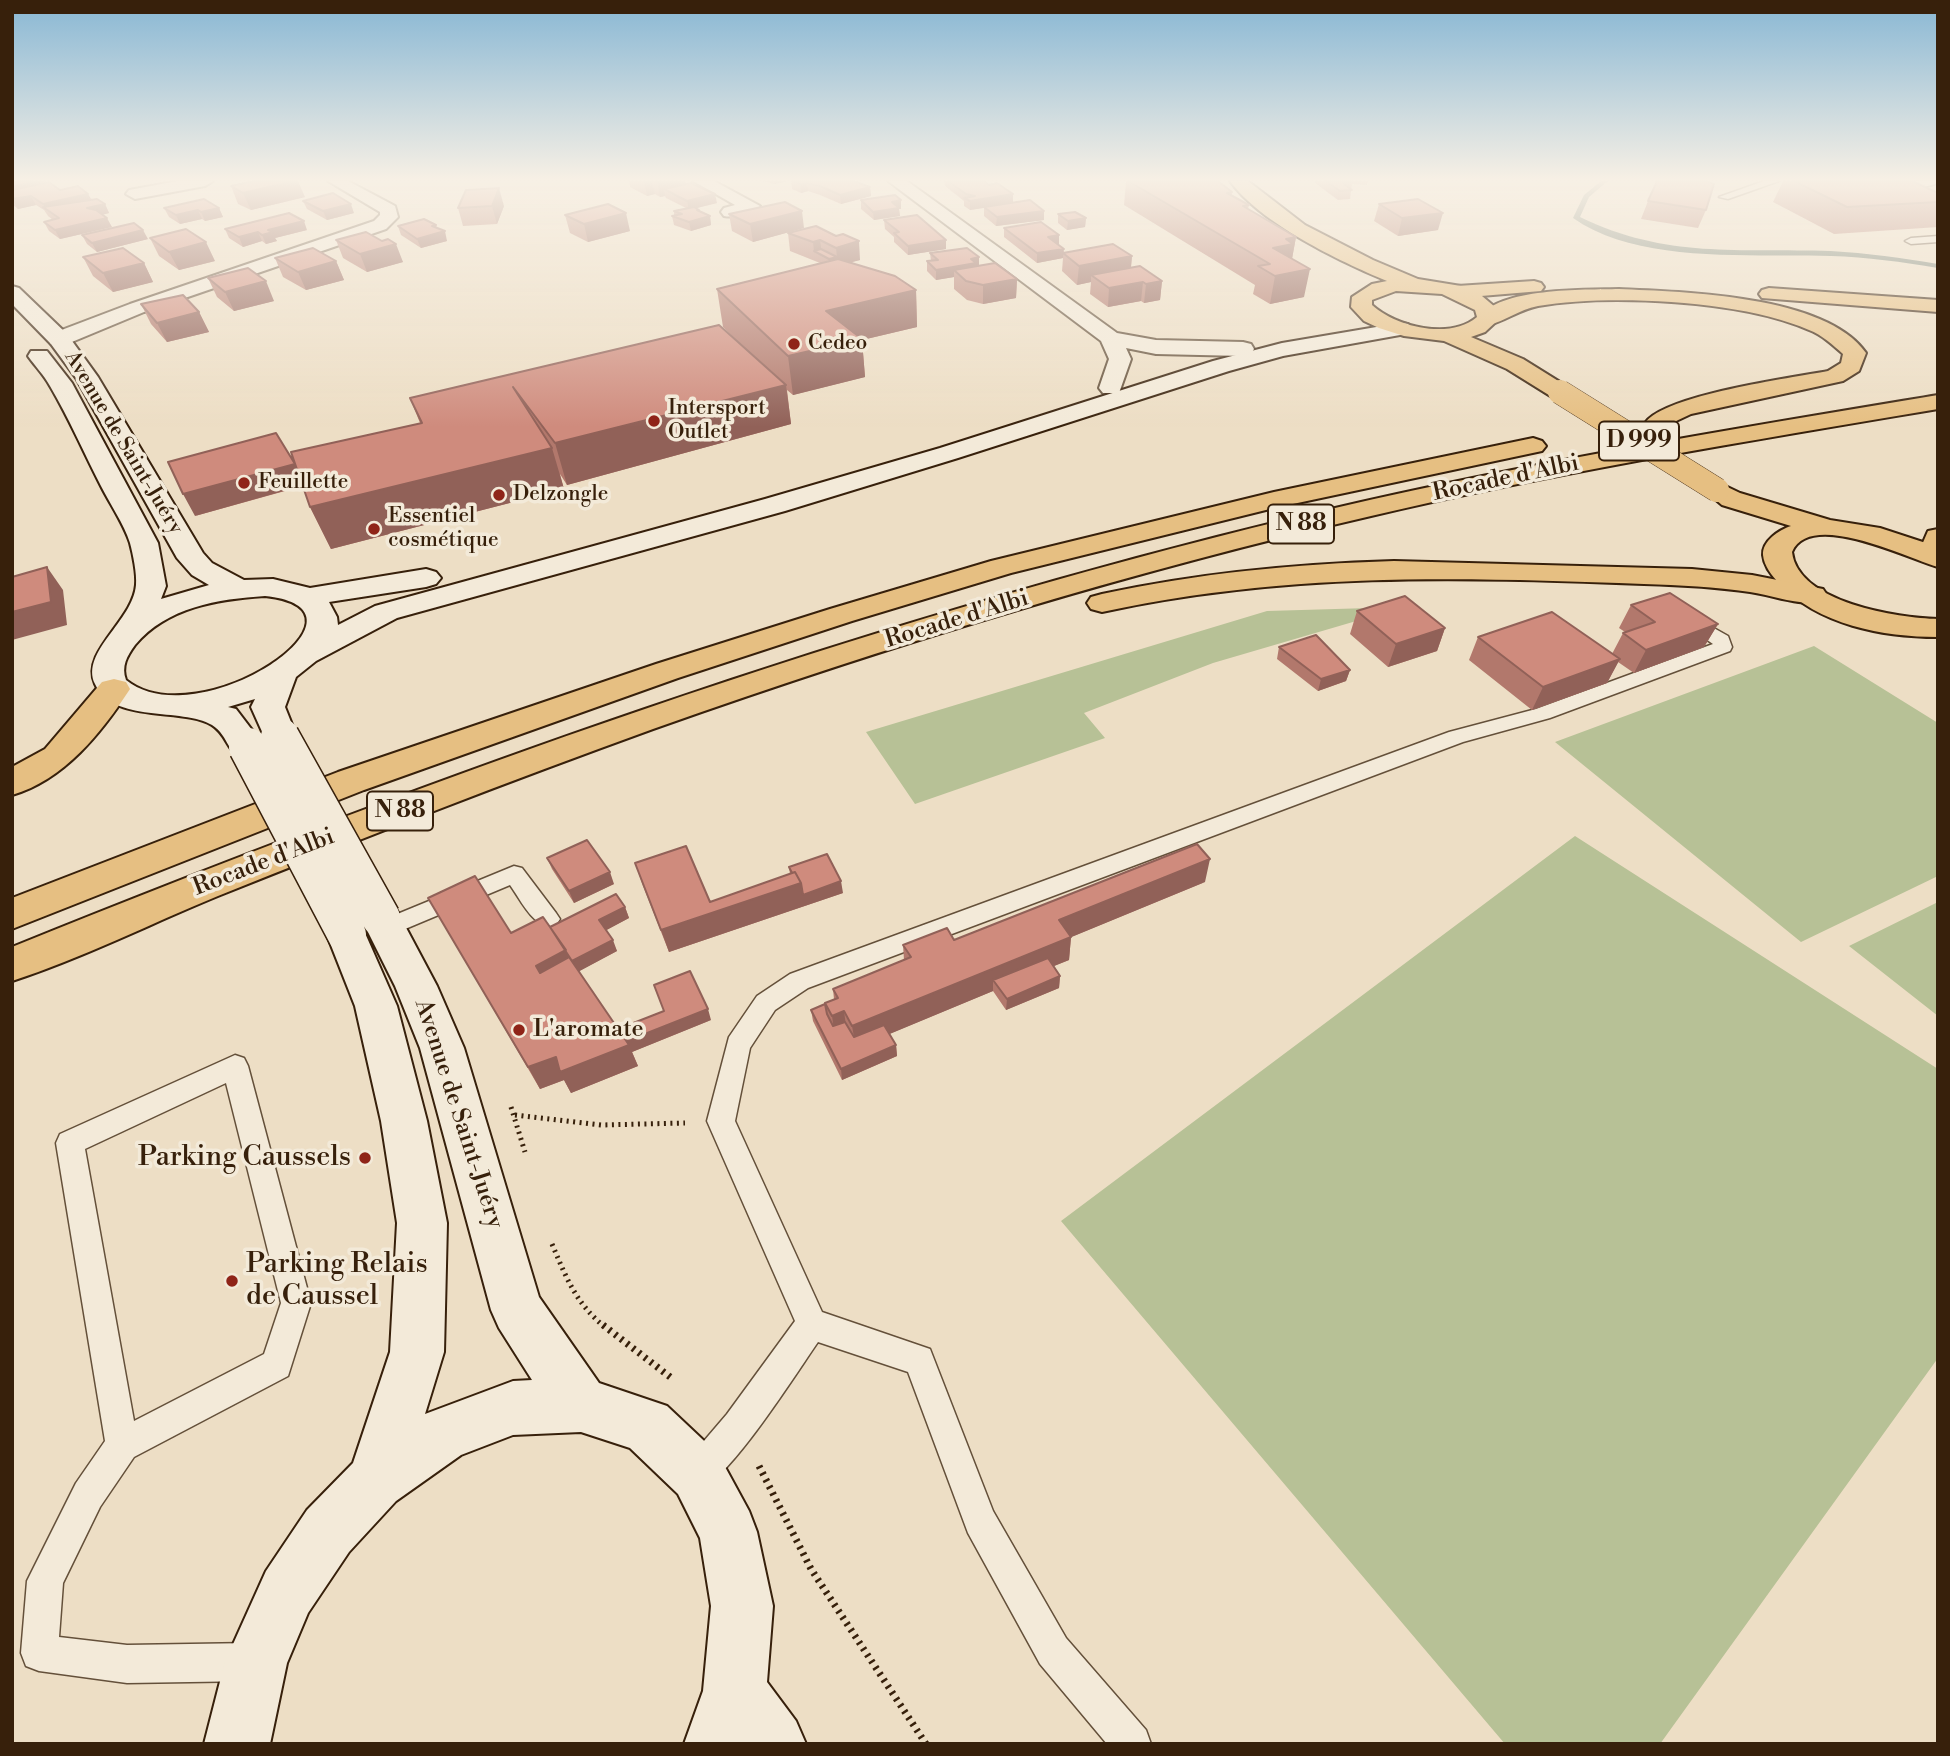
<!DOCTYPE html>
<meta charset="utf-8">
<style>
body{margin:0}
#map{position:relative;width:1950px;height:1756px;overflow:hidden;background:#eddec5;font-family:"Libre Bodoni",serif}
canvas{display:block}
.frame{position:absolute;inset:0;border:14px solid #37200b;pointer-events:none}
</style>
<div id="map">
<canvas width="1950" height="1756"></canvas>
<div class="frame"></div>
</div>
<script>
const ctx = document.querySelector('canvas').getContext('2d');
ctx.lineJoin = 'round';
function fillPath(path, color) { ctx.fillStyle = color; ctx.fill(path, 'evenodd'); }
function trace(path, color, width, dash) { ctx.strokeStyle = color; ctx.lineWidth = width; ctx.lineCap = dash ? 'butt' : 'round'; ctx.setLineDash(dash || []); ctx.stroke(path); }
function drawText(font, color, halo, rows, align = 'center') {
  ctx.font = font + ' "Libre Bodoni",serif'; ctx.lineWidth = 7; ctx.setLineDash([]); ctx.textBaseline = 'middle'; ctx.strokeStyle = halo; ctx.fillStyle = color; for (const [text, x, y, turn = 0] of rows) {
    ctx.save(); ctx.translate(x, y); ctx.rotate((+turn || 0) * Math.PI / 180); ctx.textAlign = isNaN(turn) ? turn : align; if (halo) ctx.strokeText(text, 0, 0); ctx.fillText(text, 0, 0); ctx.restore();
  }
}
fillPath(new Path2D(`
 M1404,607L1213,663L1084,713L1105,738L915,804L866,732L1267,611Z
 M1814,646L1938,723V876L1801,942L1555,742Z
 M1575,836L1938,1069V1358L1660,1744H1505L1061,1221Z
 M1938,902V1016L1849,946Z`), '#b7c196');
fillPath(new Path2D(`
 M1601,181H1608L1589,197L1580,217C1666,259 1739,248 1831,251C1867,253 1902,258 1938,264V268C1902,262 1867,257 1831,256C1752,253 1640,265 1573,218L1584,195Z`), '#727e71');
const lane = new Path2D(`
 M1764,181H1779L1728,199L1719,197Z
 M1938,236V242L1911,244L1905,241L1911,238Z
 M1687,613L1728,636L1732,647L1730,651L1550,718L1463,742L808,988L775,1010L750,1048L735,1121L822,1312L930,1349L993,1511L1066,1638L1146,1730L1151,1744H1107L1040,1664L968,1533L908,1372L818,1342C795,1375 731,1477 698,1491L686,1486L681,1474L686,1462L727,1414L795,1321L707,1121L729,1037L757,996L790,974L1449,732L1536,709L1713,644L1681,622L1678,618L1681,614Z
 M514,866L522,868L556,913L560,919L556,925C535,932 521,900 510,885L386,937L378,934L374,928L378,922Z
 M235,1055L244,1058L248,1066L311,1303L288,1376L134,1457L100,1507L63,1583L59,1637L127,1645L253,1643L266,1649L272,1662L266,1675L253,1681L127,1683L39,1671L26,1666L21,1653L27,1581L76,1483L105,1441L56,1143L60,1134ZM226,1083L281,1303L264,1354L134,1421L85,1149Z`);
const street = new Path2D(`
 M178,181H213L205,186L135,199L126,194L129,190Z
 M328,181H348L395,206L398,217L386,229L144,312L67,344H51L48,339L51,334L130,304L374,221L380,215V212Z
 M693,181H714L760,206C753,214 734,218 724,216L721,212L724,208L735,205Z
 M888,181H907L1117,333L1156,340L1243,342L1251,344L1254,349L1251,354L1243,356L1156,354L1126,348L1131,359L1119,393H1103L1099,388L1109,359L1101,341Z
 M1852,181H1938V183C1922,190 1863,194 1852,181Z`);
const secondary = new Path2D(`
 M12,286L19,288L67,334L98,377L203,553L212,563L244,580L273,579L310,588L426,569L436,572L441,578L436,584L426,587L329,602L337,617L338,625L375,606L765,499L940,448L1213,361L1282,343L1400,323L1408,324L1411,329L1408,334L1400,335L1283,356L1229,371L958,458L785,511L397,618L316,661L296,677L285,707L297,737L292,745L280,748L268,745L251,707L255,699L228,707L236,709L265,747L260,755C225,765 233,738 212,725C182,707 113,724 95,684C80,652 133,621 136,585C137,574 133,554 130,543C124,524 110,504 101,486C84,453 69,418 50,386C44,375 35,366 28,356L31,351H47L72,383L158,543L166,586L161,599L209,585L192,575L177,558L76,378L51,344L12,304ZM265,596C391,609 199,739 126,680C121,666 127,656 135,645C167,607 218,599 265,596Z
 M381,903L395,907L437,986L464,1048L539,1297L599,1383L667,1406L718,1454L749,1511L757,1532L773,1606L767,1682L796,1721L806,1744H684L703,1691L711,1606L700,1538L678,1494L630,1448L581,1432L513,1435L461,1455L396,1501L349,1552L308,1613L287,1663L270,1744H204L225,1662L266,1571L307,1510L353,1463L390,1352L397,1223L381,1121L355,1006L327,935L333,924L347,919L361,924L397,1006L427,1121L447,1223L444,1352L425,1414L513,1381L532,1380L499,1328L491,1310L420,1048L395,986L361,918L367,907Z`);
const primary = new Path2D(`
 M1230,181H1248L1305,225L1373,260L1418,279L1461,286L1482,296L1495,307L1499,319L1485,332L1471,337L1523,359L1568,387L1572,392L1568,397H1552L1507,369L1444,341L1404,336L1379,328L1364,321L1351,307L1352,297L1372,284L1387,281C1339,261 1260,223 1230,181ZM1396,291L1442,294L1475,310L1477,317C1450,340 1396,327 1372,305V300Z
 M1717,482L1740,493L1830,520L1880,528L1938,547V567C1909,559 1810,509 1792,552C1798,603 1898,618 1938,619V637C1883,637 1818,625 1779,583C1772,576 1764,566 1763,555C1762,541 1779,530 1791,526L1722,505L1704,490L1708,484Z`);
const highway = new Path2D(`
 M1534,281L1541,283L1544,287L1541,291L1457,298L1450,296L1447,292L1450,288L1457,286Z
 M1769,288L1938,300V312L1762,298L1759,294L1762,290Z
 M1619,289C1684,292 1826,295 1866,353L1859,371L1843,381L1691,414L1657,430L1648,428L1645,423C1664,395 1791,378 1828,371L1841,363L1843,354C1833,345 1822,335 1809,330C1742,300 1609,294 1538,306C1518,310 1506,321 1488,325L1481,323L1477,319C1499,287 1584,290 1619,289Z
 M1938,395V409C1748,441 1558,472 1371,516C1128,572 888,646 653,729C507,782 362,838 218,896C150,924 82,958 12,981V947C430,778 855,624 1293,518C1506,466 1722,431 1938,395Z
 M1533,438L1542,441L1546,446L1542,451L1274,508L1011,573L852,621L678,678L364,790L12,929V898L338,772L656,664L830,609L991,561L1274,492Z
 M1938,529V561L1922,560L1918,554L1928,531Z
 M1394,561L1692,569L1752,575L1823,589L1827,595L1823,601C1800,607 1773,595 1750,592C1715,587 1680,585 1644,584C1457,577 1287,572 1102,612L1091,609L1087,603L1091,597L1102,594C1199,573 1295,564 1394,561Z
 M114,679L126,682L130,689C102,732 64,780 12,795V767L45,749L102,682Z`);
trace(lane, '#64503a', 3);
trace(street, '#64503a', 4);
trace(secondary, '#37200b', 4);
trace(primary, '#37200b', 4);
trace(highway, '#37200b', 4);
trace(new Path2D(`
 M511,1107L525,1152
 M515,1115L601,1125L685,1123
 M552,1244C566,1277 576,1304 605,1327`), '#37200b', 5, [2, 4.5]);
trace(new Path2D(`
 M603,1325L674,1380
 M759,1466L811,1569L926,1744`), '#37200b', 7, [2.5, 5]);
fillPath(lane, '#f3ead9');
fillPath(street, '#f3ead9');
fillPath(secondary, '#f3ead9');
fillPath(primary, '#e6bf82');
fillPath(highway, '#e6bf82');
const secondaryBridge = new Path2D(`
 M280,737L381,918
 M248,747L347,935`);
const primaryBridge = new Path2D(`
 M1560,392L1717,490`);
trace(secondaryBridge, '#37200b', 41, []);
trace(primaryBridge, '#37200b', 25, []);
trace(secondaryBridge, '#f3ead9', 38);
trace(primaryBridge, '#e6bf82', 24);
fillPath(new Path2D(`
 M629,181H685L686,184L717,203L696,208L700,211L710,216L711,225L691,231L674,225L672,216H674V211L686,208L666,198L665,196L660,197L655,194L647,196L630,187Z
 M762,181H787L775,184Z
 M791,181H854L870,187L871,196L841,204L820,195L808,191L801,193L792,189Z
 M944,181H984L1013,203L1044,220L996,226L984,216V208L970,210L964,206V201L945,186Z
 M1126,181H1218L1232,192V195L1249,205L1248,209L1296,237L1292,259L1304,297L1270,304L1253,294L1255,285L1124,205Z
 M1315,181H1368L1367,185L1352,184L1350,199L1338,200L1315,183Z
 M1783,181H1912L1938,193V227L1834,234L1773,202Z
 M12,182L35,184V185L60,190L105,204L109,213L102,215L112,227L60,239L49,231L44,222L53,220L48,216L44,210L36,205L18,209L12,204V190H13Z
 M231,186L305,197L251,210L238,204Z
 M861,200L901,209H899L900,216L874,220L861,209Z
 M303,201L354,213L327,220L307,209Z
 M1648,201L1706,210L1698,228L1641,219Z
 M1379,204L1438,230L1398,236L1374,221Z
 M504,206L497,224L463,226L458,208Z
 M164,208H219L223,217L205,221L202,219L180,224L169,217Z
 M729,214L804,228L753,242L732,231Z
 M1058,214L1086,218L1085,227L1067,230L1058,223Z
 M565,215L630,231L588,242L570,233Z
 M884,220L946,240V249L908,255L894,242V237L885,229Z
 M398,226L437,228L447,241L421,248L401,235Z
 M816,226L860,260L851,262L916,290L917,327L862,340L865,377L793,395L787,390L791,424L567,485L560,474L564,489L331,549L310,507L303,486L195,516L296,466L420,423L410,398L739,343L723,327L717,289L820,263L790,251L788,233Z
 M1004,228L1059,235V244H1058L1064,252L1132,256L1131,268L1162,281L1160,300L1144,303L1141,301L1108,307L1090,294L1091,282L1077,285L1062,271L1063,258L1037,263L1004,237Z
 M225,229L307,230L275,238L277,241L266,244L262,241L243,247L229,238Z
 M82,235L148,239L97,252L87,244Z
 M150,238L215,261L179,270L159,256Z
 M336,240L382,241L403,262L367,272L343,258Z
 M930,253L979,266L1017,279L1016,298L983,304L967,300L954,289V277L936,280L927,271V261H931Z
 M83,257L144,263L153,282L113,292L93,276Z
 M275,258L336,261L344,280L306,290L283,277Z
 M208,278L274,301L234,311L217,297Z
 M141,304L199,312L209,332L167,342L151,324Z
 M1631,605L1718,624L1704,647L1634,673L1618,662L1607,683L1532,710L1469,660L1478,637L1612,654L1623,633L1625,632L1619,628Z
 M1357,611L1445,628L1437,651L1388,667L1350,634Z
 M1279,647L1350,670L1346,681L1318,691L1277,659Z
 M547,858L614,884L574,903L552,869Z
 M635,863L710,902L790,874L789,867L843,893L669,952L643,886Z
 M1205,882L1071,937L1069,960L1054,966L1060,976L1059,988L1006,1010L993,991L889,1034L896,1045L897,1056L842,1080L813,1021L811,1010L834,999L833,989L904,960L903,945L954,940Z
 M428,898L511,933L550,927L625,907L629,918L606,930L617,951L579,971L618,1029L711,1020L632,1052L638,1066L571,1093L564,1080L540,1089Z`), '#b2786c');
fillPath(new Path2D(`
 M29,181H47L35,184L38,191L19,195L14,186Z
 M294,181H298L305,197L251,210L243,193Z
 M644,181H652L655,194L647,196Z
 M657,181H685L687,191L664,189L665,196L660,197Z
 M774,181H787L775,184Z
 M807,183L808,191L801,193L800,184Z
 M870,187L871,196L841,204L840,195Z
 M499,188L504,206L497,224L492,206Z
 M88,194L93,202L46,209L43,204Z
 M715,194L717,203L689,210L687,201Z
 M1013,194V203L970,210V201Z
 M31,196L36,205L18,209L13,200Z
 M901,200V209H899L900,216L874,220L873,212L892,202Z
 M105,204L109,213L92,217L87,208Z
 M351,204L354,213L327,220L323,211Z
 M219,208L223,217L205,221L201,212Z
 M198,210L202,219L180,224L176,215Z
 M802,211L804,228L753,242L750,224Z
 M1044,211V220L996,226L997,217Z
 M626,213L630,231L588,242L584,224Z
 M1443,213L1438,230L1398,236L1402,218Z
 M710,216L711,225L691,231L689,222Z
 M107,218L112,227L60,239L55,230Z
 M1086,218L1085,227L1067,230L1068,221Z
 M304,221L307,230L275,238L277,241L266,244L262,235L268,230Z
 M436,225L438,233L445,231L447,241L421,248L417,239L432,226Z
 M143,230L148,239L97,252L92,243Z
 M258,232L262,241L243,247L239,237Z
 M1059,235V244L1047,246L1048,237Z
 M1296,237L1291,264L1273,248L1286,239Z
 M820,240L822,255L814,251L815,261L813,242Z
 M946,240V249L908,255V246Z
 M859,241L860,260L830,268L829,259L837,257L836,248Z
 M206,242L215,261L179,270L169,252Z
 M396,244L403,262L367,272L360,254Z
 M1064,249L1063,258L1037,263V253Z
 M1132,256L1130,275H1091V282L1077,285L1079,266Z
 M979,257V267L954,270V277L936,280V270L971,259Z
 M336,261L344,280L306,290L298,272Z
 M144,263L153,282L113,292L103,273Z
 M1310,269L1304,297L1270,304L1275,276Z
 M1017,279L1016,298L983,304V285Z
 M266,281L274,301L234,311L225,292Z
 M1162,281L1160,300L1144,303L1146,284Z
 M1143,282L1141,301L1108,307L1109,288Z
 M916,290L917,327L862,340L865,377L793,395L788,356L826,311Z
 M199,312L209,332L167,342L157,323Z
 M786,385L791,424L567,485L555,443Z
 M552,448L564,489L331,549L310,507Z
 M295,464L305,485L195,516L183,494Z
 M47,567L63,590L67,625L12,640V612Z
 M1718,624L1704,647L1634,673L1646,650Z
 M1445,628L1437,651L1388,667L1396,644Z
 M1620,659L1607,683L1532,710L1543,687Z
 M1350,670L1346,681L1318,691L1321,679Z
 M1210,859L1205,882L1057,943L1059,920Z
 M610,872L614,884L574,903L569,891Z
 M841,881L843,893L669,952L661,930L801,883Z
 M625,907L629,918L603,932L599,920Z
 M1071,937L1069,960L999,988L993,980V991L856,1048L852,1026Z
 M613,940L617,951L576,973L550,996L536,966L566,950L571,962Z
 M1060,976L1059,988L1006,1010L1007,999Z
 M708,1009L711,1020L632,1052L638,1066L571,1093L564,1080L540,1089L528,1067L556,1057L625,1042Z
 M844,1011L847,1033L835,1037L832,1016Z
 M896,1045L897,1056L842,1080L841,1069Z`), '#916158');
const building = new Path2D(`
 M20,181H32L34,182L14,186L12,185V182Z
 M254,181H294L243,193L231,186Z
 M793,181H854L870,187L840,195L820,186L807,183L800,184Z
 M948,181H984L989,185L997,183L1013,194L970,201L964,198L975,196L966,194Z
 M1128,181H1218L1232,192L1227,193L1249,205L1243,206L1296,237L1286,239L1293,244L1273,248L1310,269L1275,276L1258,266L1270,264Z
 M1326,181H1352L1353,182L1343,183L1352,190L1340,191Z
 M1657,181H1707L1714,184L1706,210L1648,201Z
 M1794,181H1912L1938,193V202L1847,207Z
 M49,182L60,190L78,186L88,194L43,204L31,196L12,199V190Z
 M691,183L715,194L687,201L664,189Z
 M499,188L492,206L458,208L466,190Z
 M333,193L351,204L323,211L303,201Z
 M895,195L901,200L892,202L899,208L873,212L861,200Z
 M97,199L105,204L87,208L96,210L107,218L55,230L44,222L59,218L43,207Z
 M204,199L219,208L201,212L198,210L176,215L164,208Z
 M1418,199L1443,213L1402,218L1379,204Z
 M1030,200L1044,211L997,217L984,207Z
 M785,202L802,211L750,224L729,214Z
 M608,204L626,213L584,224L565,215Z
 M694,207L699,210H697L710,216L689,222L672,216L682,214L674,211Z
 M1075,212L1086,218L1068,221L1058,214Z
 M289,213L304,221L268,230L273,232L262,235L258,232L239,237L225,229Z
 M917,215L946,240L908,246L894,233L899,232L884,220Z
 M424,219L436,225L432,226L445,231L417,239L398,226Z
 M1041,222L1059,235L1048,237L1064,249L1037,253L1004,228Z
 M134,223L143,230L92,243L82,235Z
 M816,226L836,236L843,234L859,241L836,248L820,240L813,242L788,233Z
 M186,229L206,242L169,252L150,238Z
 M366,232L382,241L388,239L396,244L360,254L336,240Z
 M1113,244L1132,256L1079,266L1063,253Z
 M123,248L144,263L103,273L83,257Z
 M313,248L336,261L298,272L275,258Z
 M967,248L979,257L971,259L976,263L936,270L927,261L938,260L930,253Z
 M821,249L837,257L829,259L814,251Z
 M838,259L895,276L916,290L826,311L862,339L788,356L717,289Z
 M995,263L1017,279L983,285L966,281L954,270Z
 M1140,266L1162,281L1146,284L1143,282L1109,288L1091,275Z
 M248,268L266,281L225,292L208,278Z
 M183,295L199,312L157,323L141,304Z
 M719,325L786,385L555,443L513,387L552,448L310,507L291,452L422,423L410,398Z
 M276,433L295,464L183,494L168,462Z
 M47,567L51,602L12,612V577Z
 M1670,593L1718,624L1646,650L1623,633L1655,622L1631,605Z
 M1405,596L1445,628L1396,644L1357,611Z
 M1552,612L1620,659L1543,687L1478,637Z
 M1316,635L1350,670L1321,679L1279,647Z
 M587,840L610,872L569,891L547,858Z
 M1197,844L1210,859L1059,920L1071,937L852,1026L844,1011L832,1016L825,1003L838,998L833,989L911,957L903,945L947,928L954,940Z
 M686,846L710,902L795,872L801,883L661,930L635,863Z
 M827,854L841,881L803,895L801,883L795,872L792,873L789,867Z
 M475,876L511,933L543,917L566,950L536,966L540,973L569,957L629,1045L560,1072L556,1057L528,1067L428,898Z
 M616,894L625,907L599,920L613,940L572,961L550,927Z
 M1048,958L1060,976L1007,999L993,980Z
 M690,971L708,1009L627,1041L618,1029L664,1011L654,985Z
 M825,1004L827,1014L833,1026L845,1022L854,1037L884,1025L896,1045L841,1069L811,1010Z`);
fillPath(building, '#cf8b7d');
trace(building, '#916158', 2);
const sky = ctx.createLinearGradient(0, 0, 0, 427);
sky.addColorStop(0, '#88b7d4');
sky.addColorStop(0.42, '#f7f0e5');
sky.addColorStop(1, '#f7f0e500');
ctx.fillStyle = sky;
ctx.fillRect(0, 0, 1950, 427);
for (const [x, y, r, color] of [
 [794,344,7,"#8f2418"],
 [654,421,7,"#8f2418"],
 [244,483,7,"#8f2418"],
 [499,495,7,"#8f2418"],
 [374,529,7,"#8f2418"],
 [519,1030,7,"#8f2418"],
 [365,1158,7,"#8f2418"],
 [232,1281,7,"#8f2418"]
]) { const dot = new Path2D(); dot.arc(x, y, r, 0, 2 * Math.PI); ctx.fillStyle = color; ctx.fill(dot); trace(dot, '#f3ead9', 2.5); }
drawText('21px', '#37200b', '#f3ead9', [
 ["Cedeo",808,344],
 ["Intersport",668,409],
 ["Outlet",668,433],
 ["Feuillette",258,483],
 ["Delzongle",513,495],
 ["Essentiel",388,517],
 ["cosmétique",388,541]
], 'left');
drawText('21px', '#37200b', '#f3ead9', [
 ["Avenue de Saint-Juéry",123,443,59]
]);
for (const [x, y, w] of [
 [1639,441,80],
 [1301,524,66],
 [400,811,66]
]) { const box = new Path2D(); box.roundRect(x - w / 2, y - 19.5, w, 39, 5); ctx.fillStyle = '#f3ead9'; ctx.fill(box); trace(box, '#37200b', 2); }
drawText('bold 23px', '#37200b', null, [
 ["D 999",1639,441],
 ["N 88",1301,524],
 ["N 88",400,811]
]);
drawText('24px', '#37200b', '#f3ead9', [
 ["Rocade d'Albi",1506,479,-12],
 ["Rocade d'Albi",957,620,-17],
 ["Rocade d'Albi",264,863,-21],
 ["Avenue de Saint-Juéry",458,1114,72]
]);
drawText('24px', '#37200b', '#f3ead9', [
 ["L'aromate",533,1030]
], 'left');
drawText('28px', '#37200b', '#f3ead9', [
 ["Parking Caussels",351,1158],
 ["Parking Relais",246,1265,"left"],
 ["de Caussel",246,1297,"left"]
], 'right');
</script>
